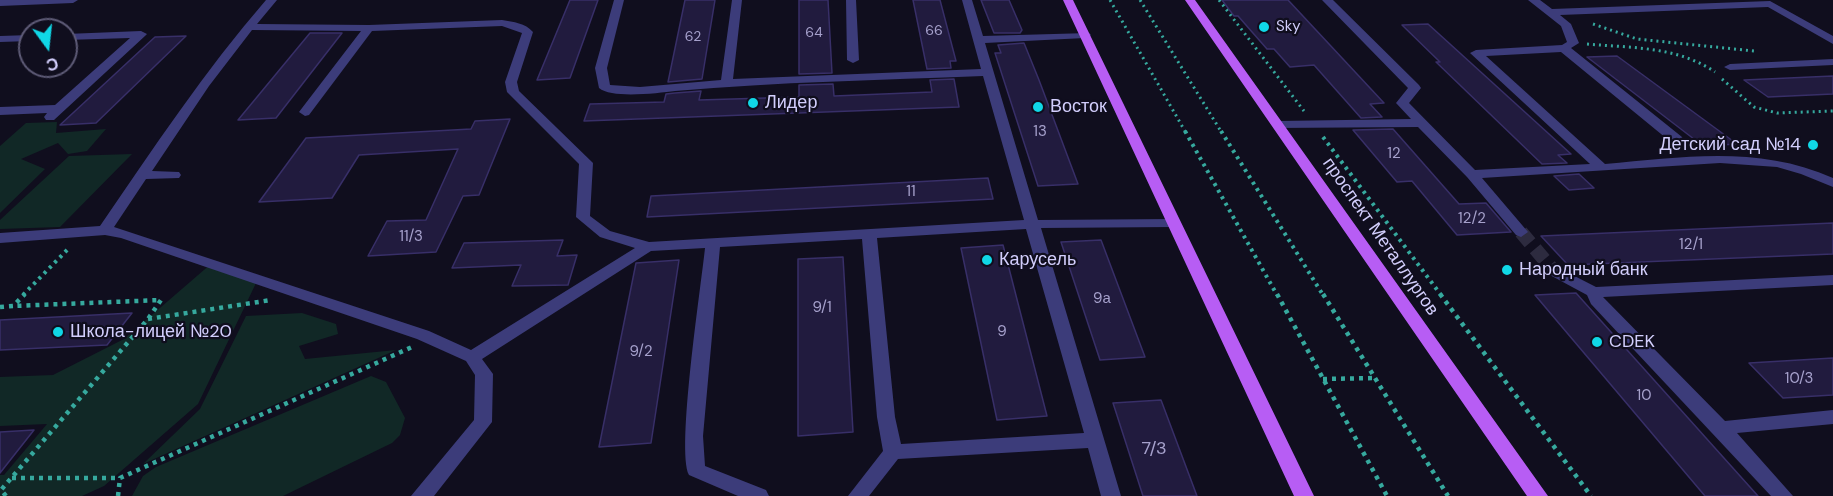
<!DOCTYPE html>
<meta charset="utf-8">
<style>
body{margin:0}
#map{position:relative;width:1833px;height:496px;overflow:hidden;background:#100e1e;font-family:"DM Sans",sans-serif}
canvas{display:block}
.north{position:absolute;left:18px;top:18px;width:60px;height:60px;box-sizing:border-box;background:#100e1e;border:2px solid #5e5b77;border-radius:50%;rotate:165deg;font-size:16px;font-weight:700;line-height:24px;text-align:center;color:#d2cefc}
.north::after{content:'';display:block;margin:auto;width:21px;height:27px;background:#10d7e6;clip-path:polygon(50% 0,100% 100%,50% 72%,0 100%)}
</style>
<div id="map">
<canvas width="1833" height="496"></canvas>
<div class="north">С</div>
</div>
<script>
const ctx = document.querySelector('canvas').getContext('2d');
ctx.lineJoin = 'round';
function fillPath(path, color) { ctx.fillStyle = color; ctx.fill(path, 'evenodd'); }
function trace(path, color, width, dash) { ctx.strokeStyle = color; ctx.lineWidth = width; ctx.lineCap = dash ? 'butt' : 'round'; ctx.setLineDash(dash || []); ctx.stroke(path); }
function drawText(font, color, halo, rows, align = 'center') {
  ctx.font = font + ' "DM Sans",sans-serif'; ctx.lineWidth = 4.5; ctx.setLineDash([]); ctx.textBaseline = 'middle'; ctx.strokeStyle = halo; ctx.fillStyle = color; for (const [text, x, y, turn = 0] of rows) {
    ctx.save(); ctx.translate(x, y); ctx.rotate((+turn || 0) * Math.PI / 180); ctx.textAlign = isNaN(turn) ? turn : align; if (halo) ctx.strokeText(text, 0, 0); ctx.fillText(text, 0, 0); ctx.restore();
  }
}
fillPath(new Path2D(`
 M57,122L56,133L106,129L87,151L68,154L58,143L21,159L45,169L0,213V146L26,123Z
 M132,154L60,227L0,229V220L69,156Z
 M212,263L257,281L198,404L104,486L82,496H0V475H4L47,424L0,426V377L53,375L124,339Z
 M302,313L336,324L338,334L299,346L305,359L396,350L143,464L200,409L246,316Z
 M371,376L386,382L405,418L400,435L392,443L283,496H132L143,476L156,467Z`), '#112826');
const building = new Path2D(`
 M570,0H598L570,78L537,80Z
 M685,0H715L702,79L668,82Z
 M799,0H828L832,73L799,74Z
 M913,0H940L956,61H950L951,68L927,69Z
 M981,0H1009L1022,30L1020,33H994Z
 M1222,0H1288L1384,103L1370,104L1382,117L1361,118L1314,65L1290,67L1274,49H1267L1238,16H1234Z
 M1428,24L1571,154L1558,155L1567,163L1542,164L1436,62H1440L1402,25Z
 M310,33H342L276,118L238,120Z
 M186,36L96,123L60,125L155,37Z
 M1024,43L1039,80L1078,184L1038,186L995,53H1001L998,45Z
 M1617,56L1737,144L1703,146L1587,57Z
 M1833,76V94L1768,97L1744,80Z
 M954,79L959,107L584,121L590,104L664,102L666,94L675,93L701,91L699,100L799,97V85L833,84L834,96L932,92L930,80Z
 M510,119L479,195L463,196L436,252L368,256L387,221L426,220L458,149L359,155L332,198L259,202L306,138L471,129L475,121Z
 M1393,129L1459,204L1486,203L1511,232L1457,235L1412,181L1397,182L1353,130Z
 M1579,174L1594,188L1569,190L1554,176Z
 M988,178L993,199L647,217L651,196Z
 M1833,223V254L1568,265L1541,236Z
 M563,240L557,256L577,255L568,285L512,286L521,265L452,268L464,243Z
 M1101,240L1145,357L1100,360L1061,242Z
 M1003,245L1047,416L997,420L961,248Z
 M843,257L853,432L798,436V259Z
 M679,260L651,443L599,447L636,263Z
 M1576,293L1758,496H1705L1535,295Z
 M132,313L107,345L0,350V320Z
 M1833,358V395L1783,398L1749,363Z
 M1161,400L1197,496H1143L1113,403Z
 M34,430L0,473V432Z`);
fillPath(building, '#211b3e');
trace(building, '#382f68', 1.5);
trace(new Path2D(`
 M1521,232L1553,270`), '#2d2b3f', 14, [14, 8]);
trace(new Path2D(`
 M1110,0L1186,133
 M1140,0L1222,133
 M1219,0L1304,111
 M1593,24L1637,39L1754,51
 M1587,44C1631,48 1677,46 1715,72
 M1722,79L1754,107L1777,113L1833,111`), '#36a99e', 3, [2, 4]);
trace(new Path2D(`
 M1185,131L1277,295
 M1221,131L1323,295
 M1323,137L1441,295
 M23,295L70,247`), '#36a99e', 4, [3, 4.5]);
trace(new Path2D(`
 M1277,294L1387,496
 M1323,294L1448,496
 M1440,294L1591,496
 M0,307L13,306L25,294
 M148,319L271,300
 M1323,379L1376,378
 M12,478H120
 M6,496L1,490L148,319L161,300L13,306
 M118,496L120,478L412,347`), '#36a99e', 4.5, [4, 5]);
fillPath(new Path2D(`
 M0,0H78L73,3L0,6Z
 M266,0H277L257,24L369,25L502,20C514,22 525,23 533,32L517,82L519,91L593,163L590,216L610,231L649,242L1024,220L983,76C881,80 778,82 675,91C658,93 612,99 599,88L595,68L614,0H624L607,68L610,85L640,87L721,80L732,0H742L733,79L981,69L962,0H972L983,36L1089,33L1091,35L1085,38L985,43L1038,220L1174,219L1181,223L1174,227L1041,228L1121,496H1101L1088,448L898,459L869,496H848L883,451L877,417L862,239L720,247L703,436L705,466L766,490L769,496H738L689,475C676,450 701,287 705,248L651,251L482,359L493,374L492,422L434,496H411L474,420L475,375L466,361L417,339L121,238L105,235L0,243V233L100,226C153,149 205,70 266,0ZM502,26L522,33L505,82L507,92L579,164L576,217L600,237L635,248L471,350L429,331L114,227L146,179L179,178L181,175L179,172L152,171L209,86L252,30L361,31L299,112L305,116L309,115L372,31ZM1026,229L1084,433L901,444L895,417L877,238Z
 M846,0H856L859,60L853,63L847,60Z
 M1322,0H1333L1419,85L1421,88L1409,103L1475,170L1590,164L1470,53L1476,50L1562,45L1567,42L1561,26L1528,0H1540L1552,9L1770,1L1833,36V44L1768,7L1560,15L1571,24L1579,43L1571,48L1682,137L1683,140L1682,143H1672L1561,52L1486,56L1605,164C1683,157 1759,145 1833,178V187L1801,174L1777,167L1720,163L1482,178L1528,232L1521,237L1516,235L1467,177L1418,127L1275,128L1273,125L1279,121L1411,119L1396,103L1408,88Z
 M141,31L147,34L145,36L54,120H46L44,117L47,113L0,115V107L55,105L130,38L66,40V34Z
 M30,35V41L0,42V36Z
 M1833,59V65L1730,70L1724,67L1730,64Z
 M1553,265L1596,287L1833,275V285L1603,297L1725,421L1833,410V424L1737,433L1793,496H1771L1591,304L1587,295L1548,274L1545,270L1548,266Z`), '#3c3c7a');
fillPath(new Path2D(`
 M1063,0H1073L1314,496H1294Z
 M1185,0H1195L1548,496H1527Z`), '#b75df4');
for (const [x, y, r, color] of [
 [1264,27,6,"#10d7e6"],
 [753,103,6,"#10d7e6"],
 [1038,107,6,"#10d7e6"],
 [1813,145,6,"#10d7e6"],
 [987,260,6,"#10d7e6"],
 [1507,270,6,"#10d7e6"],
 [58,332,6,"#10d7e6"],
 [1597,342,6,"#10d7e6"]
]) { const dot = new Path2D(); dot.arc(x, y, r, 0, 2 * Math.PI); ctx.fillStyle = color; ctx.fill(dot); trace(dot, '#100e1e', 2); }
drawText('14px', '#a6a1cc', null, [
 ["66",934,31],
 ["64",814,33],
 ["62",693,37]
]);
drawText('15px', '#d2cefc', '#100e1e', [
 ["Sky",1276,27]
], 'left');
drawText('15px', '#a6a1cc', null, [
 ["13",1040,132],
 ["12",1394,154],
 ["11",911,192],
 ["12/2",1472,219],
 ["11/3",411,237],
 ["12/1",1691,245],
 ["9а",1102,299],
 ["9/1",822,308],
 ["9",1002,332],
 ["9/2",641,352],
 ["10/3",1799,379],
 ["10",1644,396]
]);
drawText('18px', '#d2cefc', '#100e1e', [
 ["Лидер",765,103],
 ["Восток",1050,107],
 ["Детский сад №14",1801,145,"right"],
 ["Карусель",999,260],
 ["Народный банк",1519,270],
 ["Школа-лицей №20",70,332],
 ["CDEK",1609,342]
], 'left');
drawText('18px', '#d2cefc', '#100e1e', [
 ["проспект Металлургов",1380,237,55]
]);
drawText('18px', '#a6a1cc', null, [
 ["7/3",1154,449]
]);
</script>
